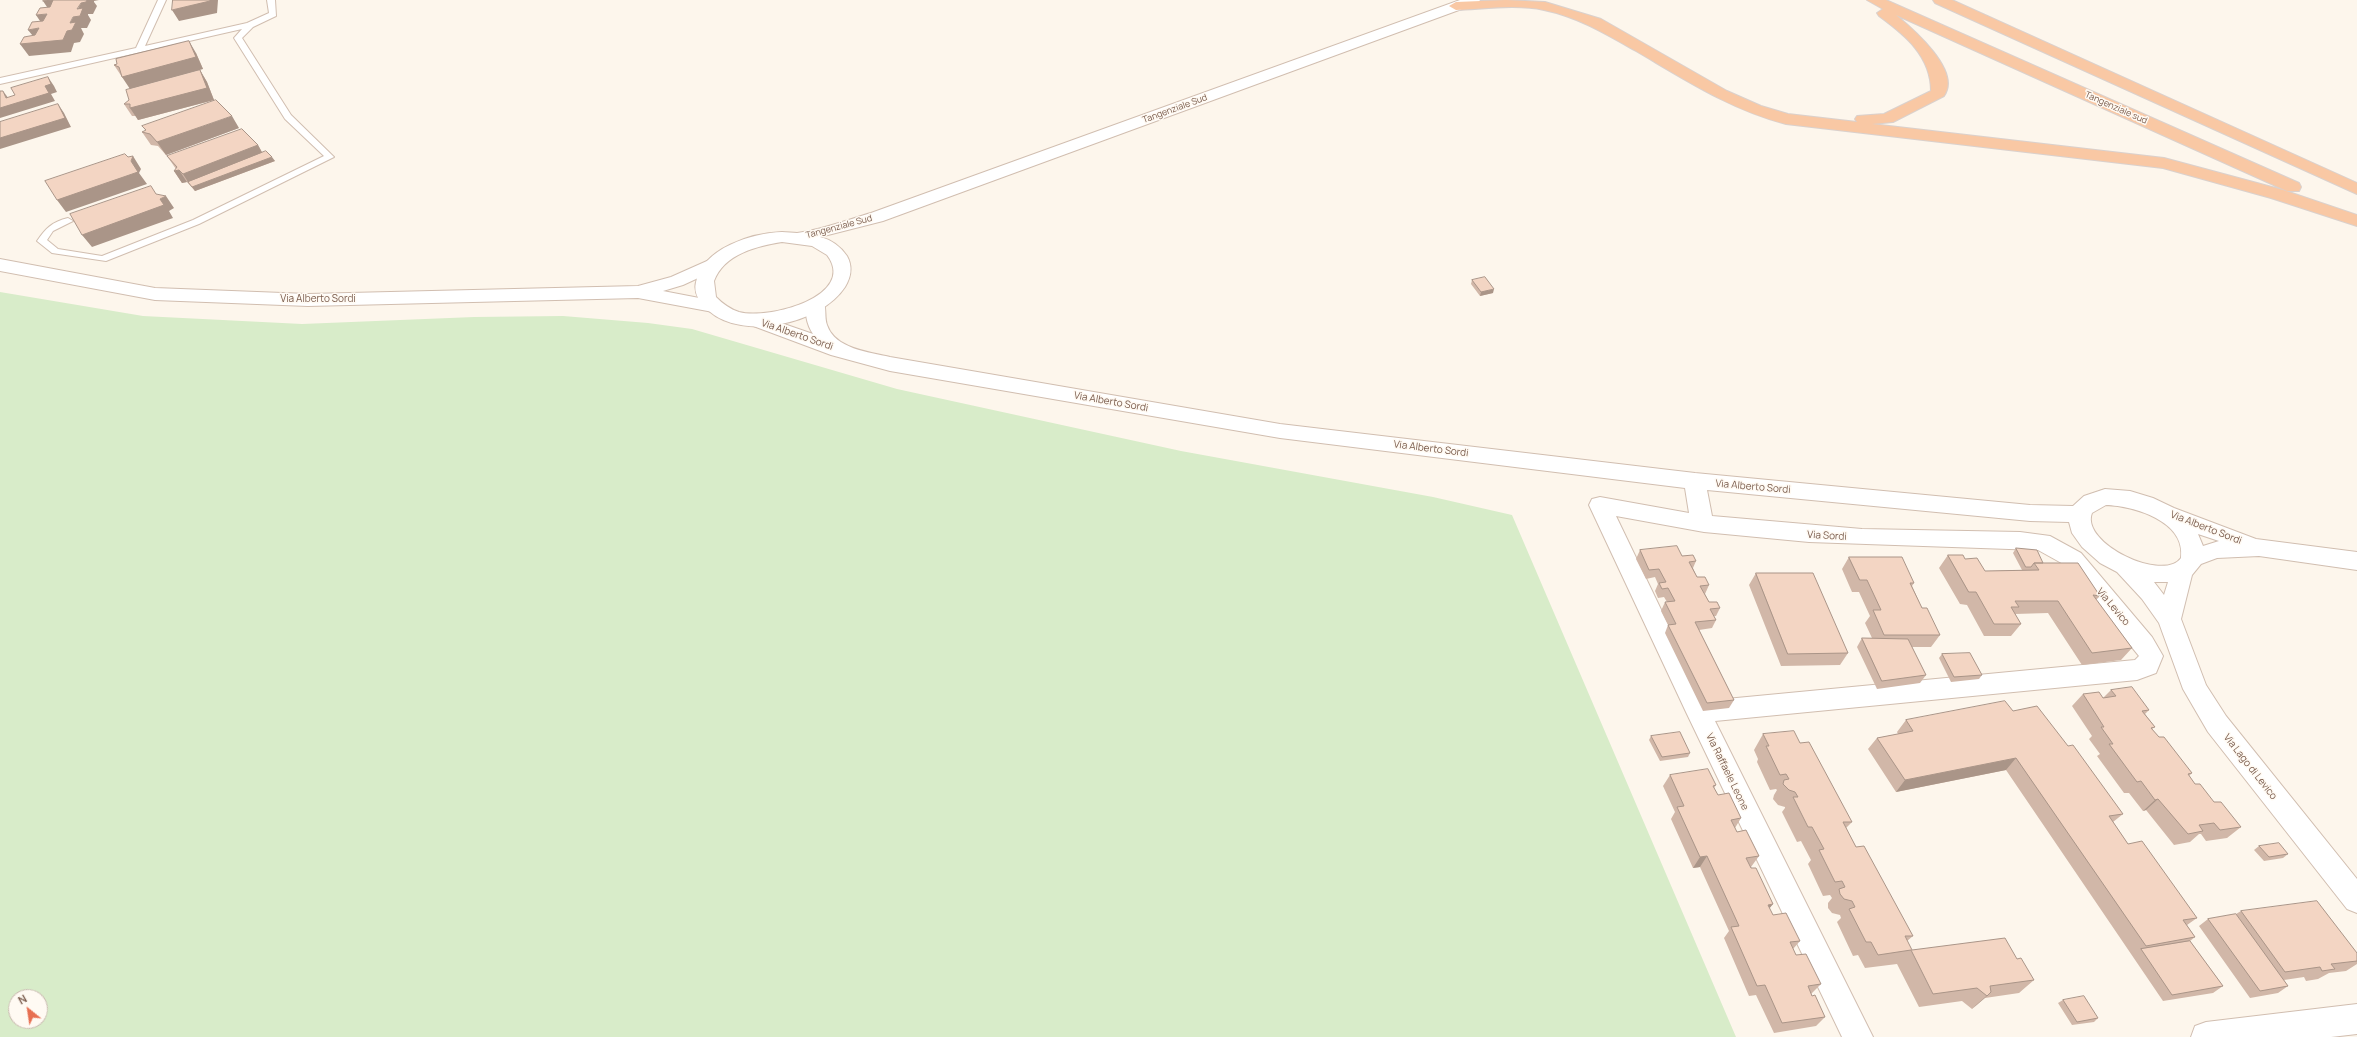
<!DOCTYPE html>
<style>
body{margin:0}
#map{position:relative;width:2357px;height:1037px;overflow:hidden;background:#fdf6ec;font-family:Manrope,sans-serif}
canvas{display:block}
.north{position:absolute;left:8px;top:989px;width:40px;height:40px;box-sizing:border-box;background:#fffaf3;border:1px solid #cabbb1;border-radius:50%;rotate:330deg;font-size:11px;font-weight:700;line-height:16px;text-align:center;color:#7a5c4d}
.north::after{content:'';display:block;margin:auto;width:14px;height:18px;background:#e76f51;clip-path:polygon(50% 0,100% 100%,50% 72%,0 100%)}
</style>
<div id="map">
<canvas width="2357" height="1037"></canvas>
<div class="north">N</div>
</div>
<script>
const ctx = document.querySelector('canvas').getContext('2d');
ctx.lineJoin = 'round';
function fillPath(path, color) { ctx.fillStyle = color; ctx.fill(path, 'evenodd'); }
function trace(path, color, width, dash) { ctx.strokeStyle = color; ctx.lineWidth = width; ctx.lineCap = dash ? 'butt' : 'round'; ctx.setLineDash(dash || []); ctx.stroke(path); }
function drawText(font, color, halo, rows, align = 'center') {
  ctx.font = font + ' Manrope,sans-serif'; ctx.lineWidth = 3; ctx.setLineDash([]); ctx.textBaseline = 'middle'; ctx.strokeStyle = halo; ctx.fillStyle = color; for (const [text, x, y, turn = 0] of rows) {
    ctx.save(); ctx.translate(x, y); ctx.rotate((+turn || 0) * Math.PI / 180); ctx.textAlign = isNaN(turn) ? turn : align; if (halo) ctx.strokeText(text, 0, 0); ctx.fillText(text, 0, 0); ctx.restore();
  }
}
fillPath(new Path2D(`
 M0,292L143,316L302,324L474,317L563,316L648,323L692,329L897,389L1181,451L1433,497L1512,515L1736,1037H0ZM16,997H40V1021H16Z`), '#d8ecc9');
const service = new Path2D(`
 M158,0H166L145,46L247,23L269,13L267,0H275L276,16L253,27L242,38L291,115L334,157L199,224L106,261L52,253L37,241C46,228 52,222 68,218L73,221L53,231L47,240L58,249L102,256L193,220L324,156L285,119L234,38L242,29L0,84V78L136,48Z`);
const minor = new Path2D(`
 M716,257L722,259L725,263L722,267L683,285L663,291L720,302L722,306L720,310L713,312L638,298L308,306L155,300L0,271V259L155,288L308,294L638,286L671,277Z
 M816,299L823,301C827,308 824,317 827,325C835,349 869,352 890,357L1280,424L1695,473L2030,505L2073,506L2084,496L2105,489L2130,491L2153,498L2174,508L2256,539L2357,552V570L2259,556L2217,558L2201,564L2192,575L2181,619L2206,685L2226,716L2357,879V913L2347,909L2208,732L2183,689L2159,623L2142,599L2117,572L2100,563L2082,547L2072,533L2069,522L2030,521L1707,490L1712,516L1862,529L2020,532L2050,536L2081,553L2152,637L2163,656L2156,673L2137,680L1715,721L1873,1037H1842L1686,712L1589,505L1592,499L1600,497L1689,513L1685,488L1280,438L890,371L831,355L748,324L746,320L748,316L755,314L813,334C807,325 803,311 809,301ZM2106,505C2134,506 2186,521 2181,558C2163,583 2080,543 2092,513ZM1616,516L1704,532L1809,542L2038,550L2065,565L2139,656L2135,660L1705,701ZM2198,534L2219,541L2203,546ZM2154,582H2168L2164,595Z
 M2357,1004V1034L2331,1037H2191L2195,1026L2206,1022Z`);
const tertiary = new Path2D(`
 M1460,0H1480L1478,3L883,221L820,237C832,240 840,246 847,256C853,267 851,277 845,287C821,324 743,341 709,311C700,303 693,294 696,282C703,248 752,233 782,232C787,232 793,233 797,233C822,230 847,220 871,213ZM782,242L812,246L827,255C858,296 769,320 739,312C730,309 723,304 716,297L714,281C724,254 757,246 782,242Z`);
const trunk = new Path2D(`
 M1506,0L1545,2L1601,19L1727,91L1761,106L1788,114L1857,122L1855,119L1857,116L1884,114L1931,91C1931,56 1905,35 1879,16L1877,13L1883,9L1867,0H1886L2299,183L2301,187L2299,191H2287L1896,15C1913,29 1962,71 1944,96L1893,122L1872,124L2164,158L2283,190L2357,215V226L2271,198L2163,168L1786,124C1731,110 1684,79 1636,51C1606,34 1578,17 1544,10C1516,4 1484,9 1456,10L1449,6L1456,2Z
 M1933,0H1952L2357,183V194L1935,3Z`);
trace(service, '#d1beb0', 2);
trace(minor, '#d1beb0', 2);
trace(tertiary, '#d1beb0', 2);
trace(trunk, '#dad1cd', 2);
fillPath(service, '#fff');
fillPath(minor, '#fff');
fillPath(tertiary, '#fff');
fillPath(trunk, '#f9c8a4');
fillPath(new Path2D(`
 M196,53L203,69L123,78L122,77L114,65Z
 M200,70L207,82L214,100L138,120L136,116H132L124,104Z
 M142,126L239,128L166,155L158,146L151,145L142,132L146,131Z
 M258,145L262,152L275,161L195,191L187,182L182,183L174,171L176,169L167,156Z
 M1472,280L1493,293L1480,296L1471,284Z
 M2016,548L2043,563L2100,596L2096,600L2132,648L2121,660L2082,665L2048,613L2015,614L2021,624L2011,636H1984L1967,605L1960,604L1939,568L1948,555L1965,559L1985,571L2022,570L2013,553Z
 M1640,550L1682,556L1696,561L1693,568L1697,577L1709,585L1705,594L1709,602L1720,608L1716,616H1714L1716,620L1712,628L1699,630L1734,700L1729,708L1703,711L1665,633L1668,625L1661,611L1665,602H1667L1664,597L1658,598L1655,591L1658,584L1655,577L1646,579L1636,559Z
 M1849,557L1914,583L1912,586L1922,608L1940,635L1931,647H1912L1926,675L1920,683L1877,689L1857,647L1862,638H1872L1865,623L1870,616L1859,592H1852L1842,569Z
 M1756,573L1848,653L1840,665L1781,666L1749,585Z
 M1942,654L1982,675L1979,679L1951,682L1939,658Z
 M2111,690L2149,710L2145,714L2155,727L2152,729L2159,737L2192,773L2189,776L2195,784L2214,802L2241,827L2227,838L2206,841L2201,834H2199L2190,842L2174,845L2146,810L2143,811L2129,793H2124L2097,756L2100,754L2089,739L2092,736L2072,706L2083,694L2103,698Z
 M2013,711L2068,746L2123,814L2113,822L2128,844L2197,918L2187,925L2195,937L2190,941L2223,986L2213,993L2163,1001L2006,770L1896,792L1868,749L1877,738L1898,734L1897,732L1906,720Z
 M1763,734L1800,743L1852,822L1846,828L1856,847L1913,936L1907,941L1912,950L2017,959L2034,980L2019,993L1985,998L1972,1009L1962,1001L1919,1007L1897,964L1865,968L1858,955L1853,956L1837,922L1841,918L1840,915L1832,913L1828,908V903L1832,898L1830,895L1823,896L1808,864L1811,860L1801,841L1797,842L1782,812L1785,808V807L1778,805L1773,799L1774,795L1777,790L1776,789L1770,790L1757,762L1758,759L1754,750Z
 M1651,736L1690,753L1688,757L1660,761L1649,740Z
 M1670,775L1716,785L1714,788L1718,795L1741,818L1735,828L1737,832L1759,856L1751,867L1773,904L1769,908L1773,915L1800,941L1793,949L1796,955L1821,984L1811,994L1825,1017L1816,1026L1774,1033L1756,995L1749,996L1724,938L1729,931L1700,867L1693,868L1671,819L1675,812L1663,786Z
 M2259,846L2288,854L2283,858L2264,861L2254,850Z
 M2241,911L2357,953V964L2346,971L2329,973L2318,979L2306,981L2304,977L2284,980L2288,986L2278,993L2250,998L2199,926L2208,919L2236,914Z
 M2063,1000L2098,1018L2094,1022L2072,1025L2058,1003Z`), '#d1b7a8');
fillPath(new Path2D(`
 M53,0L51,13L43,1Z
 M87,0H99L94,1V2L97,6L93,14H88V15L91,20L87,28H81L84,34L80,42L74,43L71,52L29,56L20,44L70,23L81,3Z
 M210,0H218L217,13L179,21L172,10Z
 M47,14L44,27L36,15Z
 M39,28L37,41L28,30Z
 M189,41L196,53L203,69L130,89L122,77Z
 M200,70L207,82L214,100L138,120L130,108Z
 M48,77L54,86L57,92L51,94L55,101L0,118V108L6,98L3,91L9,99L45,86Z
 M58,104L64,113L71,127L0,149V138Z
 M232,116L239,128L166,155L157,142Z
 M258,145L265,158L188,182L183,174Z
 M133,156L141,169L139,173L147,184L66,212L57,200L131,161Z
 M272,157L275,161L195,191L192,187Z
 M179,170L187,182L182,183L174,171Z
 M166,196L174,208L169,211L173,218L92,247L82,235L160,199Z
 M1494,289L1493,293L1480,296L1481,292Z
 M2016,758L2006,770L1896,792L1905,780Z
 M2158,799L2146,810L2143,811L2155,800Z
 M1707,856L1700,867L1693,868L1700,857Z
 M1773,904L1765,914L1768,905Z
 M1991,992L1976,1005L1972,1009L1987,996Z`), '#aa9588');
const building = new Path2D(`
 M44,0H87L86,2L81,3L77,9L83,8L80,16L73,17L70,23L76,22L72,30L67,31L63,40L20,44L24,37L35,35L39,28L28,30L32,22L43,21L47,14L36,15L40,8L50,7L53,0L43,1Z
 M173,0H210V1L172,10Z
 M189,41L196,57L122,77L119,67L114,65L117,64L116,59Z
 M200,70L207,88L130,108V104H124L129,100L126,90Z
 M48,77L51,84L45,86L49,93L0,108V91H3L6,98L15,95L11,88Z
 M216,100L232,116L157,142L150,134L142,132L146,130L142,126Z
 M58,104L65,118L0,138V122Z
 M242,129L258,145L183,174L179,170L174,171L177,167L167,156Z
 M266,151L272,157L192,187L188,182Z
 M125,154L128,157L133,156L131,161L138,172L57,200L45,181Z
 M151,186L156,194L166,196L160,199L164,205L82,235L70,214Z
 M1485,277L1494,289L1481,292L1472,280Z
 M1677,546L1682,556L1693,555L1696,561L1689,562L1697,577H1705L1709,585L1700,586L1709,602H1717L1720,608L1710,609L1716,620L1695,622L1734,700L1707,703L1668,625L1676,624L1665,602L1675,601L1668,588L1662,589L1659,583L1666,582L1659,569L1649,570L1640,550Z
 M2016,548L2037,550L2043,563H2034L2031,567H2026Z
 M1948,555H1963L1965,559L1977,558L1985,571L2039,570L2034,563H2078L2100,596L2093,595L2132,648L2092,653L2058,601H2015L2019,607H2011L2021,624H1994L1976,592H1969Z
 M1849,557H1902L1914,583H1910L1922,608H1927L1940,635H1884L1873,610H1881L1867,580H1860Z
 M1756,573H1813L1848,653L1788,654Z
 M1862,638L1908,639L1926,675L1882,681Z
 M1970,653L1982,675L1954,677L1942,654Z
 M2132,687L2149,710L2142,711L2155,727L2151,728L2159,737H2164L2192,773L2188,774L2195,784H2200L2214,802H2221L2241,827L2220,830L2214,823L2199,825L2203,831L2188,834L2158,799L2155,800L2141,781L2137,782L2109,744H2113L2101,727H2104L2083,694L2099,692L2103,698L2116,696L2111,690Z
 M2005,701L2013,711L2037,706L2068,746L2073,745L2123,814L2109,816L2128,844L2142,841L2197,918L2183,920L2195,937L2146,946L2016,758L1905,780L1877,738L1913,731L1906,720Z
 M1794,731L1800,743L1809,742L1852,822H1843L1856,847L1864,846L1913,936H1905L1912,950L2005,938L2017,959L2021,958L2034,980L1990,986L1991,992L1987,996L1977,988L1933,994L1911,950L1878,955L1871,942H1866L1849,909L1855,907L1852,901L1844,899L1840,894L1839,889L1845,887L1842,881L1835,882L1819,850L1824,849L1812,827H1808L1793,797H1798L1795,792L1789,790L1783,784L1784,780L1789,779L1786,774L1780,775L1766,746H1769L1763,734Z
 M1680,732L1690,753L1662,757L1651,736Z
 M1708,769L1716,785L1713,786L1718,795L1729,793L1741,818L1731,820L1737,832L1746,830L1759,856L1746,858L1751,868H1756L1773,904L1768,905L1773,915L1786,913L1800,941L1790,942L1796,955L1806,954L1821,984L1808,986L1812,996L1815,995L1825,1017L1782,1023L1765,985L1757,986L1731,927L1739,926L1707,856L1700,857L1677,807L1684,806L1670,775Z
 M2279,843L2288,854L2269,857L2259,846Z
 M2317,901L2357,953V961L2331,964L2335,969L2322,971L2320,967L2285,972L2241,911Z
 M2236,914L2288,986L2260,991L2208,919Z
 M2190,941L2223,986L2172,995L2141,949Z
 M2084,996L2098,1018L2077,1022L2063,1000Z`);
fillPath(building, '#f3d5c3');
trace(building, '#aa9588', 1);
drawText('9px', '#7a5c4d', '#fffaf3', [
 ["Tangenziale sud",2116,108,24],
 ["Tangenziale Sud",1175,109,-20],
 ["Tangenziale Sud",839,227,-15]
]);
drawText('10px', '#7a5c4d', '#fffaf3', [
 ["Via Alberto Sordi",318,299],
 ["Via Alberto Sordi",797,335,19],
 ["Via Alberto Sordi",1111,402,10],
 ["Via Alberto Sordi",1431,449,7],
 ["Via Alberto Sordi",1753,487,5],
 ["Via Alberto Sordi",2206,528,21],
 ["Via Sordi",1827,536,3],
 ["Via Levico",2113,607,50],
 ["Via Lago di Levico",2250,767,52],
 ["Via Raffaele Leone",1727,772,64]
]);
</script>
